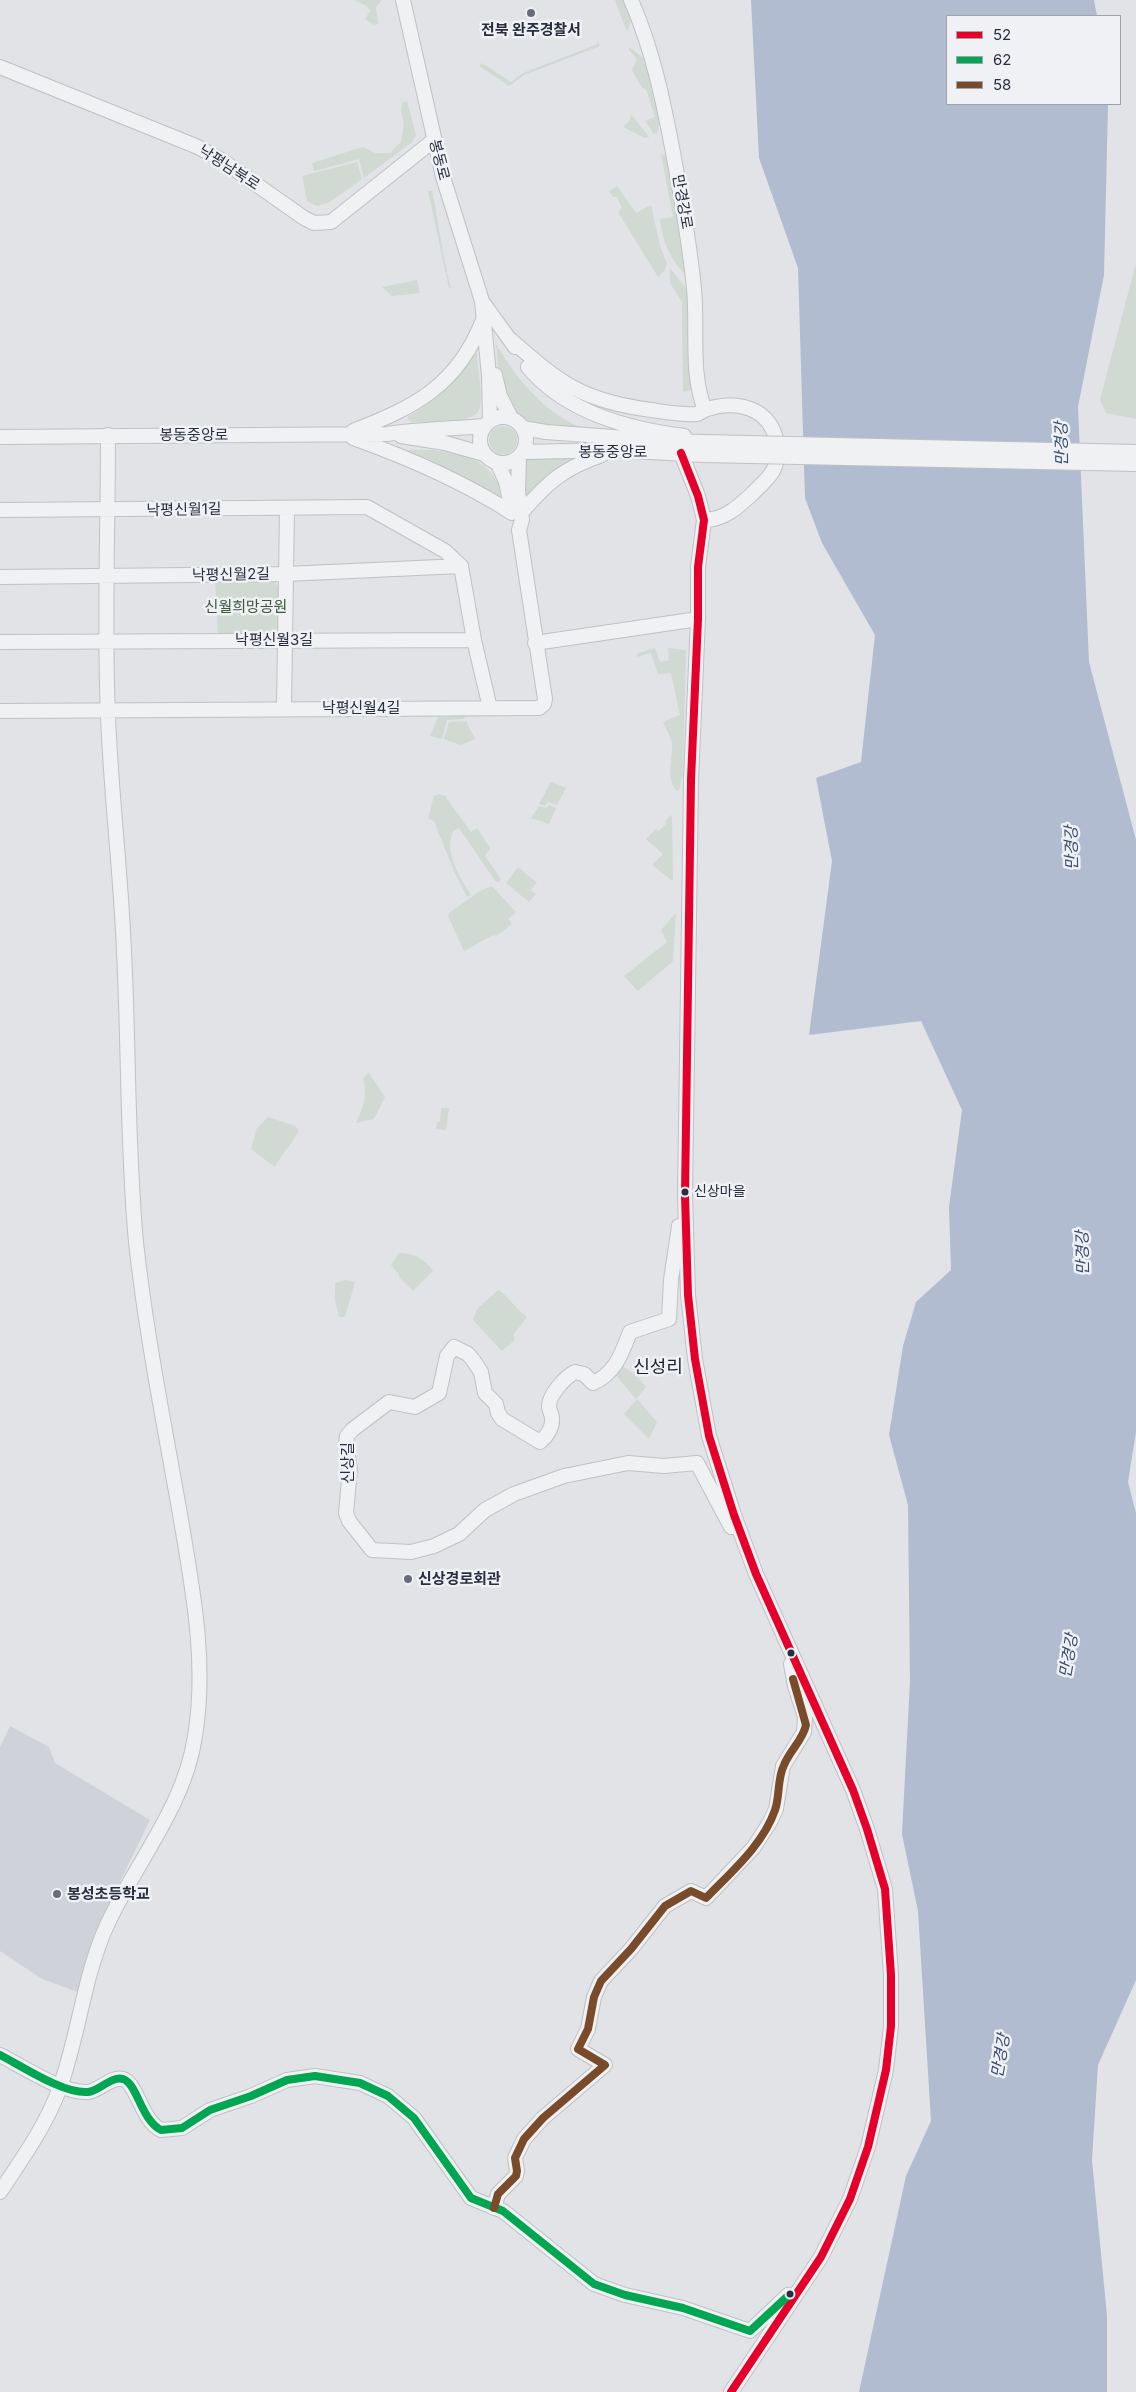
<!DOCTYPE html>
<meta charset="utf-8">
<style>
body{margin:0}
#map{position:relative;width:1136px;height:2392px;overflow:hidden;background:#e1e3e6;font-family:Inter,sans-serif}
canvas{display:block}
.legend{position:absolute;left:946px;top:15px;width:175px;height:90px;box-sizing:border-box;background:#eff1f5;border:1px solid #a0a3ac;margin:0;padding:6px 9px;list-style:none;font-size:15px;color:#292e3e}
.legend li{display:flex;align-items:center;gap:10px;height:25px}
.legend b{width:25px;border:1px solid #a0a3ac}
</style>
<div id="map">
<canvas width="1136" height="2392"></canvas>
<ul class="legend">
<li><b style="height:6px;background:#e4002b"></b>52</li>
<li><b style="height:6px;background:#00a651"></b>62</li>
<li><b style="height:6px;background:#7a4b2a"></b>58</li>
</ul>
</div>
<script>
const ctx = document.querySelector('canvas').getContext('2d');
ctx.lineJoin = 'round';
function fillPath(path, color) { ctx.fillStyle = color; ctx.fill(path, 'evenodd'); }
function trace(path, color, width, dash) { ctx.strokeStyle = color; ctx.lineWidth = width; ctx.lineCap = dash ? 'butt' : 'round'; ctx.setLineDash(dash || []); ctx.stroke(path); }
function drawText(font, color, halo, rows, align = 'center') {
  ctx.font = font + ' Inter,"Noto Sans KR",sans-serif'; ctx.lineWidth = 5; ctx.setLineDash([]); ctx.textBaseline = 'middle'; ctx.strokeStyle = halo; ctx.fillStyle = color; for (const [text, x, y, turn = 0] of rows) {
    ctx.save(); ctx.translate(x, y); ctx.rotate((+turn || 0) * Math.PI / 180); ctx.textAlign = isNaN(turn) ? turn : align; if (halo) ctx.strokeText(text, 0, 0); ctx.fillText(text, 0, 0); ctx.restore();
  }
}
fillPath(new Path2D(`
 M10,1726L49,1747L55,1763L150,1820L94,1935L78,1992L42,1979L0,1951V1747Z`), '#d0d2d9');
fillPath(new Path2D(`
 M354,0H382L376,7L378,24L374,25L365,19L370,11L367,6Z
 M615,0H627L633,14L627,32Z
 M597,40L600,46L524,75L509,86L479,66L482,63L511,82L523,73L598,44Z
 M629,47L643,58L652,83L661,115L657,133L654,134L645,121L655,117L646,89L642,88L632,70L637,59L629,50Z
 M407,101L416,135L412,142L364,178L359,159L314,171L312,163L363,147L375,153H390L401,142L404,123L401,110L402,103Z
 M631,114L649,137L645,138L623,127L630,120Z
 M661,154L668,157L688,278C670,258 663,245 660,219L673,217Z
 M357,162L362,179L330,202L317,206L307,201L302,176Z
 M617,186L636,213L651,205L660,246L667,264L664,271L658,277L618,212L622,208L617,197H613L609,191Z
 M428,191H432C439,223 442,256 451,288H449Z
 M1136,263V419L1106,413L1100,400Z
 M670,268L689,292L695,386L692,390L683,392L682,302L670,283Z
 M417,280L420,293L392,296L382,287Z
 M496,344C514,375 539,406 571,423C580,428 594,430 605,432C574,430 524,432 506,401C498,386 498,361 496,344Z
 M477,352C477,364 483,396 480,407C474,427 429,422 412,422L408,420V417L432,401L449,387Z
 M489 440a14 14 0 1 1 28 0a14 14 0 1 1-28 0Z
 M408,450C439,449 481,451 497,482C500,488 500,496 502,502L464,477L410,453Z
 M526,458L569,459L571,461L547,475L528,499L524,500V465Z
 M271,579L278,586V626L272,634L218,635L215,580Z
 M655,648L660,662L669,660L668,648L686,650L683,774L679,790L677,791C665,779 673,759 672,744C671,737 666,729 663,722L680,715L671,673L658,674L651,653L637,657L638,653Z
 M465,716L464,719L447,720L442,739L430,736L438,717Z
 M466,721L475,739L461,745L444,739L449,722Z
 M551,782L566,788L557,805L548,802L545,806L539,804Z
 M439,794L445,796L471,832L477,828L490,848L485,856L501,879L500,882H496L459,828L453,831C444,854 459,876 471,895L467,897L454,871L434,821L428,818L434,796Z
 M549,805L556,808L549,824L531,818L539,806L546,808Z
 M671,815L672,816L673,881L652,865L663,854L646,839L656,829L659,831L667,823L665,821Z
 M518,867L537,883L530,890L536,894L529,902L506,883Z
 M492,886L516,912L508,919L512,924L496,936L493,935L464,951L448,916L449,913L480,891Z
 M676,913L673,961L638,991L624,976L667,942L661,930Z
 M369,1073L385,1097L374,1119L356,1123C363,1108 368,1095 363,1078Z
 M441,1108H449L446,1130L436,1129L437,1122H440Z
 M268,1117L295,1126L299,1131C291,1144 282,1154 275,1167L251,1149L257,1128Z
 M399,1253C414,1253 425,1259 433,1271L413,1291L399,1277V1274L391,1265Z
 M346,1280L355,1282L345,1317H339L335,1300V1283Z
 M498,1290C510,1297 515,1309 527,1317L513,1335L515,1340L502,1351L473,1320L477,1309Z
 M620,1365L635,1374L646,1387L636,1399L614,1373Z
 M637,1399L657,1422L649,1439L624,1414Z`), '#d0d9d2');
fillPath(new Path2D(`
 M751,0H1094L1097,16H947V104H1108L1104,275L1078,407L1089,662L1136,840V1432L1128,1482L1136,1513V1980L1098,2065L1092,2160L1107,2316V2392H859L906,2176L931,2121L918,1911L902,1834L910,1681L908,1505L889,1435L903,1346L916,1302L951,1270L949,1207L962,1110L921,1021L809,1035L832,861L816,778L861,762L875,635L822,543L805,498L798,268L759,158Z`), '#b1bcd0');
const minor = new Path2D(`
 M403,0L443,177L482,301L489,376L490,421
 M631,0C653,50 664,104 674,158C682,201 690,245 694,289C698,328 690,373 705,410
 M0,67L198,147L223,161L304,218L314,223L331,222L434,140
 M484,304L515,347
 M511,340C561,384 583,401 651,410C665,412 682,415 697,414C700,413 704,410 707,409C723,404 741,404 755,411C776,422 783,450 773,471C768,479 759,487 752,494C738,507 724,520 704,520
 M528,367C565,412 628,429 684,436
 M495,375L500,396L511,418
 M480 440a23 23 0 1 1 46 0a23 23 0 1 1-46 0Z
 M523,428L546,432L666,441L704,442
 M353,431C415,407 457,386 483,320
 M401,436L445,443L484,454
 M0,437L387,434C420,429 452,429 484,426
 M353,438C409,458 462,481 512,513
 M523,452L616,450L703,455
 M681,453L698,496L704,520L698,567V619L691,780L685,1195L688,1295L695,1359L709,1436L734,1515L756,1574L853,1790L867,1829L885,1889L891,1975V2026L886,2070L868,2147L850,2199L821,2257L731,2392
 M497,462L506,482L511,506
 M0,510L367,507L445,551L461,566
 M521,513C548,482 562,469 602,455
 M0,577L286,574L461,566
 M474,640L490,708
 M0,642L474,640L461,566
 M535,643L698,619
 M284,709L287,509
 M0,711L539,708L544,704L545,699L519,530L522,520L518,491L519,457
 M679,1226L671,1280L669,1319L630,1332C622,1353 615,1374 593,1383L584,1374L575,1372C565,1377 549,1395 549,1406C549,1411 552,1414 552,1418C553,1428 547,1436 540,1442L502,1419L498,1413L496,1404L485,1393L481,1372L473,1360L468,1354L454,1347L447,1356L439,1393L415,1407L389,1402L352,1430L347,1436L346,1444L350,1468L346,1513L349,1521L372,1550L411,1552L434,1546L459,1534L485,1510L514,1494L564,1476L628,1463L664,1466L697,1463L731,1527
 M0,2055C22,2066 63,2094 88,2092C99,2091 111,2076 123,2079C137,2083 141,2120 161,2130L182,2128L210,2110L251,2096L287,2080L315,2076L360,2083L388,2096L414,2118L471,2198L503,2211L594,2284L625,2295L683,2308L750,2331L788,2295
 M0,2192C22,2159 45,2127 59,2090C79,2036 83,1978 107,1925C136,1862 185,1806 195,1736C207,1664 193,1591 181,1520C165,1428 146,1335 136,1242C127,1146 129,1048 124,952C121,873 111,795 108,716C104,623 108,528 108,435
 M494,2208L498,2194L516,2176L517,2171L515,2158L524,2139L543,2118L605,2065L578,2049L588,2029L594,1997L601,1981L631,1949L665,1906L691,1891L706,1898L754,1847L770,1822L776,1809L783,1766L804,1732L805,1717L795,1686L791,1664`);
trace(minor, '#bfc1c4', 16);
trace(minor, '#f0f1f3', 14);
const minorBridge = new Path2D(`
 M704,442L1136,452
 M703,455L1136,464`);
trace(minorBridge, '#bfc1c4', 16, []);
trace(minorBridge, '#f0f1f3', 14);
trace(new Path2D(`
 M681,453L698,496L704,520L698,567V619L691,780L685,1195L688,1295L695,1359L709,1436L734,1515L756,1574L853,1790L867,1829L885,1889L891,1975V2026L886,2070L868,2147L850,2199L821,2257L731,2392`), '#e4002b', 8);
trace(new Path2D(`
 M0,2055C22,2066 63,2094 88,2092C99,2091 111,2076 123,2079C137,2083 141,2120 161,2130L182,2128L210,2110L251,2096L287,2080L315,2076L360,2083L388,2096L414,2118L471,2198L503,2211L594,2284L625,2295L683,2308L750,2331L790,2294`), '#00a651', 8);
trace(new Path2D(`
 M494,2208L498,2194L516,2176L517,2171L515,2158L524,2139L543,2118L605,2065L578,2049L588,2029L594,1997L601,1981L631,1949L665,1906L691,1891L706,1898C731,1872 763,1845 775,1810C780,1796 777,1779 784,1765C790,1750 803,1740 806,1725L793,1679`), '#7a4b2a', 8);
for (const [x, y, r, color] of [
 [531,13,5,"#696d79"],
 [685,1192,4.5,"#292e3e"],
 [408,1579,5,"#696d79"],
 [791,1653,4.5,"#292e3e"],
 [57,1894,5,"#696d79"],
 [790,2294,4.5,"#292e3e"]
]) { const dot = new Path2D(); dot.arc(x, y, r, 0, 2 * Math.PI); ctx.fillStyle = color; ctx.fill(dot); trace(dot, '#eff1f5', 2); }
drawText('14px', '#292e3e', '#eff1f5', [
 ["신상마을",694,1192]
], 'left');
drawText('bold 15px', '#292e3e', '#eff1f5', [
 ["전북 완주경찰서",531,30,"center"],
 ["신상경로회관",418,1579],
 ["봉성초등학교",67,1894]
], 'left');
drawText('15px', '#292e3e', '#eff1f5', [
 ["봉동로",439,160,76],
 ["낙평남북로",229,168,33],
 ["만경강로",682,202,80],
 ["봉동중앙로",194,435],
 ["봉동중앙로",613,452],
 ["낙평신월1길",184,510,-1],
 ["낙평신월2길",231,575,-1],
 ["낙평신월3길",274,640],
 ["낙평신월4길",361,708],
 ["신상길",348,1463,-90]
]);
drawText('15px', '#3a5937', '#eff1f5', [
 ["신월희망공원",246,607]
]);
drawText('italic 16px', '#36496f', '#eff1f5', [
 ["만경강",1062,444,-91],
 ["만경강",1072,848,-91],
 ["만경강",1083,1253,-91],
 ["만경강",1069,1656,-80],
 ["만경강",1001,2056,-80]
]);
drawText('18px', '#1b202f', '#eff1f5', [
 ["신성리",658,1368]
]);
</script>
